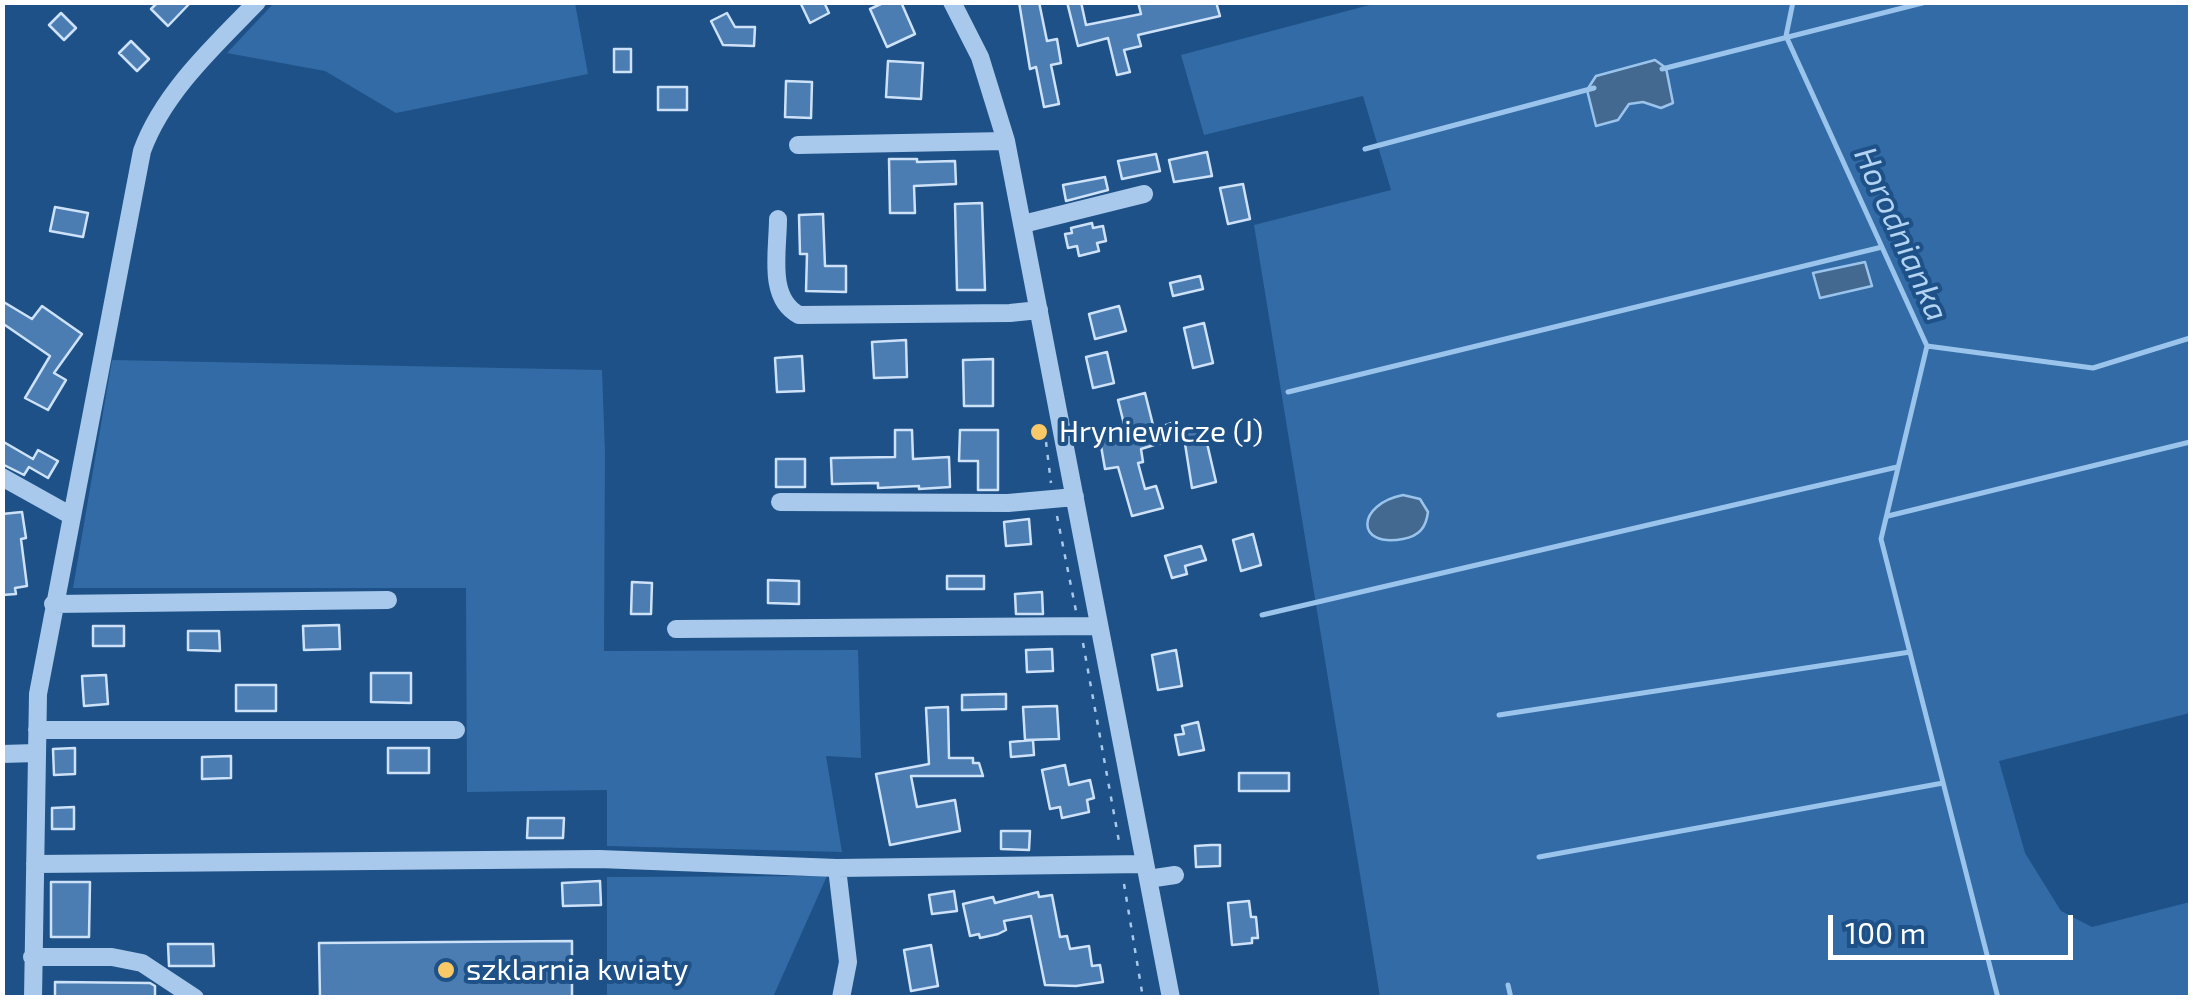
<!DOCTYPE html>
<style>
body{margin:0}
#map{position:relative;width:2193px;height:1000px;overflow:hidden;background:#1e5187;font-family:"Exo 2",sans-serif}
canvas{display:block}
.frame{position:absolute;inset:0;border:5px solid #fff;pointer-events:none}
.scale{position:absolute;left:1828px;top:915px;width:245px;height:45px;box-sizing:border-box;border:5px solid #fff;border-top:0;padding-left:12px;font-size:30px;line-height:35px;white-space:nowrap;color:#fff;-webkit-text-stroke:8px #1e5187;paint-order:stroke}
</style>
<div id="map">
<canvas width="2193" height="1000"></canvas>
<div class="frame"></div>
<div class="scale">100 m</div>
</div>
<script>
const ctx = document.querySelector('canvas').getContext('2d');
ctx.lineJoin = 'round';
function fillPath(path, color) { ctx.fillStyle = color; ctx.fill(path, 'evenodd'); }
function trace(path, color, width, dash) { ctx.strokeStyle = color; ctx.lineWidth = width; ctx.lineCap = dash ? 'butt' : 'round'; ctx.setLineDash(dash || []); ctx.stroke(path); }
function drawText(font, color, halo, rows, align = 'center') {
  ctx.font = font + ' "Exo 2",sans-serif'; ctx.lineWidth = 8; ctx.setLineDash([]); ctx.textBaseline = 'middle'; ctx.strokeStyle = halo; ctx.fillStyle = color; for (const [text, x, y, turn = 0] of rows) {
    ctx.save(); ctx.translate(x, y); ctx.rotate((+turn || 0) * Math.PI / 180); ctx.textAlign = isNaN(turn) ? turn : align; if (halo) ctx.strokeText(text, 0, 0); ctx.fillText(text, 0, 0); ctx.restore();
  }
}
fillPath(new Path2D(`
 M274,3H575L588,74L396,113L325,71L227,53Z
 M1377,3H2190V713L1999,761L2025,853L2061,911L2092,927L2190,902V997H1380L1254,225L1391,190L1363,96L1204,135L1181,55Z
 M112,360L602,370L605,452L604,651L858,650L861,758L826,756L842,852L607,846V790L467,792L466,588H73Z
 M827,876L773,997L607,998V877Z`), '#326ba5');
const water = new Path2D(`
 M1655,60L1666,68L1673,103L1661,108L1643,102L1629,104L1618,120L1596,126L1587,90L1596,76Z
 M1865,262L1872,286L1820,298L1813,273Z
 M1403,495L1420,499L1428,512C1426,528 1419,536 1403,539C1354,548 1357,504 1403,495Z`);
fillPath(water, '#446990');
trace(water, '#9bc4ec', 2.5);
trace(new Path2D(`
 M1793,2L1786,36L1927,346L2093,368L2190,338
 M1662,69L1926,2
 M1365,149L1594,88
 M1927,346L1881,539L1998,998
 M1288,392L1882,247
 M1888,516L2190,442
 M1262,615L1897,467
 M1499,715L1910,652
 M1539,857L1943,783
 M1508,985L1511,998`), '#9bc4ec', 5);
const building = new Path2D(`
 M158,2H191L168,26L151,9Z
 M800,2H824L829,13L810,23Z
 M885,2H901L915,34L887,47L870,9Z
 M1019,2H1039L1047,41L1057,39L1061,63L1051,65L1059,104L1044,107L1036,67L1030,69Z
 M1067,2H1081L1086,25L1141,14L1138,2H1216L1220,16L1138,35L1141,46L1124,50L1130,72L1117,75L1108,38L1078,46Z
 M61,13L76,28L64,40L49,25Z
 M727,13L735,27H755L754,46L723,45L711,21Z
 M131,41L149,59L137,71L119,53Z
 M614,49H631V72H614Z
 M888,61L923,63L921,99L886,97Z
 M786,81L812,82L811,118L785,117Z
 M658,87H687V110H658Z
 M1207,152L1212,176L1174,182L1169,160Z
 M1156,154L1160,171L1122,179L1118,161Z
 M889,159H917V162L955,161L956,184L914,186L915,213H890Z
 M1105,177L1108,190L1066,201L1063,185Z
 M1243,184L1250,219L1228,224L1220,188Z
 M982,203L985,290H957L955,204Z
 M55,207L88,213L83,237L50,231Z
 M823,214L825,266H846V292L806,291L807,254H800L799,215Z
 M1092,223L1093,228L1103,226L1106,241L1097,243L1099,251L1079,256L1077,246L1068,248L1065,234L1072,233L1071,228Z
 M1200,276L1203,289L1173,296L1170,283Z
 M2,301L32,319L42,306L82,334L54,373L66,380L48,410L25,398L50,356L2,323Z
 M1119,306L1126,331L1095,339L1089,314Z
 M1204,323L1213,363L1193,368L1184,328Z
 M906,340L907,377L874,378L872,342Z
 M1107,352L1114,383L1093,388L1086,357Z
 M802,356L804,391L777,392L775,358Z
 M993,359V406H964L963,360Z
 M1145,393L1154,429L1172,423L1177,438L1141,449L1143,462L1138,463L1145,489L1156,486L1163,508L1132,516L1118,467L1105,469L1100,440L1127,436L1118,400Z
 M1203,426L1216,482L1192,488L1183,431Z
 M895,430H912L913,459L949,457L950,487L919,489V486L878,488V483L832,484L831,458L895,457Z
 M960,430H998V490H978V461H959Z
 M2,441L33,459L38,450L58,461L48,478L29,467L24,475L2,464Z
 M776,459H805V487H776Z
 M22,512L26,538L21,539L27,586L15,588L16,594L2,595V514Z
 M1029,519L1031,544L1006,546L1004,522Z
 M1253,534L1261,565L1241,571L1233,540Z
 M1201,546L1206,560L1185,566L1187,574L1172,578L1165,556Z
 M947,576H984V589H947Z
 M768,580L799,581V604L768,603Z
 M632,582L652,583L651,614H631Z
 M1042,592L1043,614H1016L1015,594Z
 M339,625L340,649L304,650L303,626Z
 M93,626H124V646H93Z
 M188,631H219L220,651L188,650Z
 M1052,649L1053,671L1027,672L1026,650Z
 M1176,650L1182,686L1158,690L1152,655Z
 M371,673H411V703L371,702Z
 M106,675L108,704L84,706L82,676Z
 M236,685H276V711H236Z
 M1006,694V709L962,710V695Z
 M1057,706L1059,739L1025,740L1023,707Z
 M948,707L949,758H973V763H979L983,776H911L917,807L955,800L960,831L890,845L876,774L929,764L926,708Z
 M1198,722L1204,750L1179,755L1175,735L1184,734L1182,726Z
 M1033,740L1034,755L1011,757L1010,742Z
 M75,748V774L54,775L53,749Z
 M388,748H429V773H388Z
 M231,756V778L202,779V757Z
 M1065,765L1069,785L1090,780L1094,798L1087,800L1089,812L1062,818L1060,807L1050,809L1042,770Z
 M1239,773H1289V791H1239Z
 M74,807V829H52V808Z
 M528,818H564L563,838H527Z
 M1001,831H1030L1029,850L1001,849Z
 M1211,845H1220V866L1196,867L1195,846Z
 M600,881L601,905L563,906L562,883Z
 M51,882H90L89,937H51Z
 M954,891L957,911L932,914L929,895Z
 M1038,892L1039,897L1052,895L1060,937L1067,936L1070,949L1089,946L1092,966L1100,965L1103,982L1076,986L1045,985L1031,916L1004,921L1006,930L998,934L980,938L979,934L970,936L963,904L993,897L995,903Z
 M1249,901L1251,917H1256L1258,938H1252V943L1232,945L1228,903Z
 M572,941V998H320L319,943Z
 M168,944H213L214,966H169Z
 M931,945L938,986L911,991L904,950Z
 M55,982L150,983L155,986V998H55Z`);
fillPath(building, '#4b7db2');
trace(building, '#cde2f8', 2.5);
trace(new Path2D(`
 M1046,442L1051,483
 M1057,516L1076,611
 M1083,643L1120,847
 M1124,884L1143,998`), '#a8c9eb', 2.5, [5, 8]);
trace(new Path2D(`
 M952,2L980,57L1006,141L1171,998
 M798,145L1006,141
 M778,219C778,251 767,298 799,315L1010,313L1039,310
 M1023,224L1144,194
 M2,477L70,515
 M780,502L1008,503L1075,497
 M53,604L388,600
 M676,629L1099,626
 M37,730H456
 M2,754L36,753
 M35,864L599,859L837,868L1145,864
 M837,868L848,962L841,998
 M1148,879L1175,875
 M32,957H112L142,963L195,998
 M33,998L38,694L142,151C163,93 214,46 257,2`), '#a8c9eb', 18);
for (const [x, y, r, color] of [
 [1039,432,10,"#fac967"],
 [446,970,10,"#fac967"]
]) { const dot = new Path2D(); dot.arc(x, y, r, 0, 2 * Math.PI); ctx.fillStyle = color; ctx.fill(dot); trace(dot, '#1e5187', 4); }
drawText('30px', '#fff', '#1e5187', [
 ["Hryniewicze (J)",1059,432],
 ["szklarnia kwiaty",466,970]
], 'left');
drawText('italic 32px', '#b3d3f2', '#1e5187', [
 ["Horodnianka",1901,234,66]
]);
</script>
